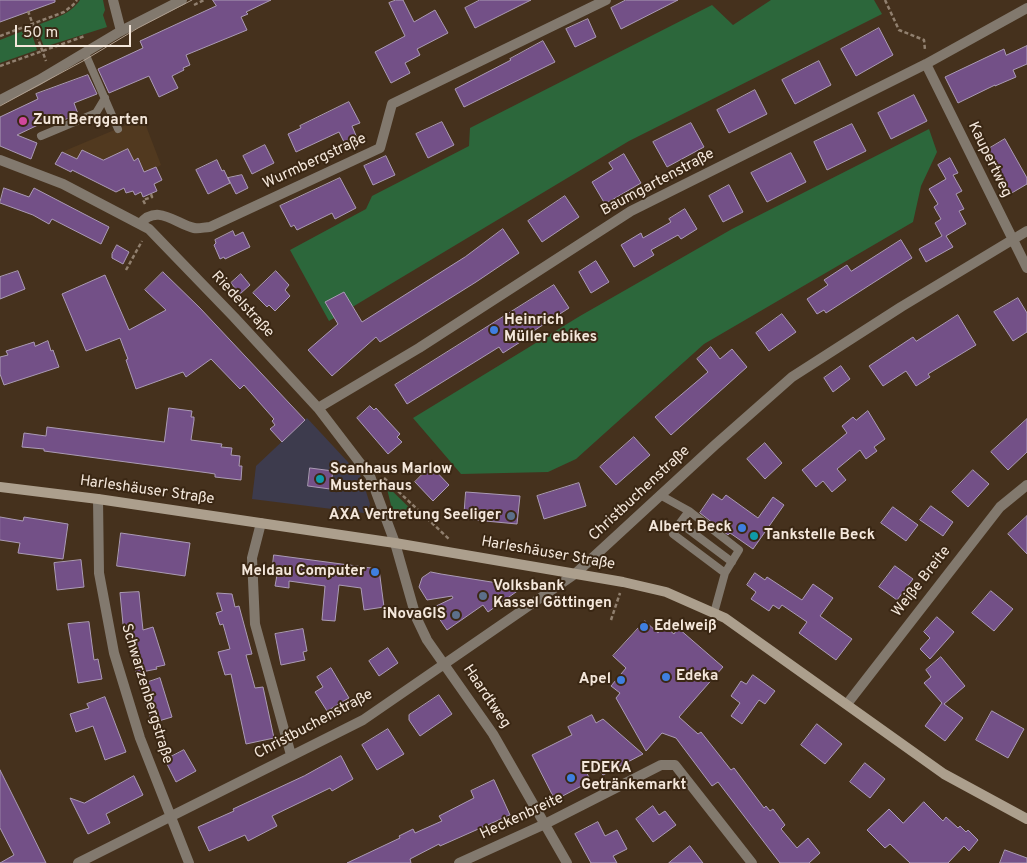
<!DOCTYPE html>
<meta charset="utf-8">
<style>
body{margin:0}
#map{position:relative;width:1027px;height:863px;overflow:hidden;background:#45311d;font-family:Overpass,sans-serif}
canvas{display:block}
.scale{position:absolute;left:15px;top:25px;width:116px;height:22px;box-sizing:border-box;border:2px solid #f4e7db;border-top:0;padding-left:6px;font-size:15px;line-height:18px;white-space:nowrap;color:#f4e7db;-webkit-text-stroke:4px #3a2714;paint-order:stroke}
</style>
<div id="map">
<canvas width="1027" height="863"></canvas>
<div class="scale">50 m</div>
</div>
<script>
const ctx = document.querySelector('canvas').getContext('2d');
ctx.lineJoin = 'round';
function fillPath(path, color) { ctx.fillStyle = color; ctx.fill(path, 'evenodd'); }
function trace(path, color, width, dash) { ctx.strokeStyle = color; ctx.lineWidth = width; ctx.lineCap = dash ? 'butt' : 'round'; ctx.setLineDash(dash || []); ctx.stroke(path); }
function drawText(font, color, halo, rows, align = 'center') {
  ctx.font = font + ' Overpass,sans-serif'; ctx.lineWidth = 4; ctx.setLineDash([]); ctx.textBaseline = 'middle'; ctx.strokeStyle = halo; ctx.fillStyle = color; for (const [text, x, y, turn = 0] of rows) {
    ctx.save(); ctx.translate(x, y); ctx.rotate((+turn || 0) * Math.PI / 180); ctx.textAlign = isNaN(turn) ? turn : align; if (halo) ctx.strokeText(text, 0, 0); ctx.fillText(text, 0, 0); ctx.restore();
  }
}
fillPath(new Path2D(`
 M307,418L360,475L363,482L370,504L368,511L364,513L252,499L256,466Z`), '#3d3b4d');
fillPath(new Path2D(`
 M143,118L161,165L156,168L162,180L154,185L157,191L143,197L141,192L135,195L132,191L126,193L124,188L117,191L115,186L110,189L72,170L71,172L55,164L62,152Z`), '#51391f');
fillPath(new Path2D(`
 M80,0H103L105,10L103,15L107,27L44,47L37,28L38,25C54,18 70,15 80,0Z
 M771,0H874L882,14L629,141L329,321L290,250L366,209L372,196L469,146L470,128L712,5L733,25Z
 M28,29L31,31L37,50L0,63V40Z
 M929,129L937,152L921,186L913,222L704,344L576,459L548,472L461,474L413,418L580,316L732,229Z
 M386,485L420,518L394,517Z`), '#2c673b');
const building = new Path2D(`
 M0,0H55V2L0,22Z
 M213,0H271L246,12L248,14L241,17L247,30L186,55L190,65L183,68L184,70L172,76L178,88L159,97L149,76L109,93L98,69L143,48L140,41L216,6Z
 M396,0H403L414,22L435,10L448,33L417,49L420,55L405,63L410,73L391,83L375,52L405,36L389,3Z
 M480,0H531L475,28L465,8Z
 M626,0H678L621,29L611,8Z
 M588,19L596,37L575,47L566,29Z
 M879,28L893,55L856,76L841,49Z
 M543,41L555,62L464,107L455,89L511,60L510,59Z
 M1027,46V64L1013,70L1016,77L995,86V85L958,103L945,77L1004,49L1006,55Z
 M819,61L831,85L795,104L782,80Z
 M88,75L97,94L74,103L78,114L64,120L61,114L17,135L37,143L31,159L0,146V117L38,99L36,94Z
 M755,90L767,114L729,133L717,110Z
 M914,95L927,121L891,139L878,113Z
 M349,102L360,123L352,126L357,138L345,144L339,132L296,152L288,134L301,128L300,126Z
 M442,122L454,145L428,158L416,134Z
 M691,123L704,147L667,167L653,142Z
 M852,124L866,151L827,170L814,142Z
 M1005,139L1027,178V184L1010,194L985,151Z
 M265,145L274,163L252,174L243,156Z
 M128,149L134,161L138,158L144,172L156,167L162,180L154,184L157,191L143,197L141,192L135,195L133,191L126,193L124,188L116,192L72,170L71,172L55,164L62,152L77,159L82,150L103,160Z
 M791,153L806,182L767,202L751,173Z
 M624,154L641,183L605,204L592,182L613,169L609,163Z
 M386,156L395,175L373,185L364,166Z
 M950,158L958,173L953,175L962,191L956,194L964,209L959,211L966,224L946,236L953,247L926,262L919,249L942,236L935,223L941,219L934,207L938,204L929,189L946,179L938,165Z
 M217,160L222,171L224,170L230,183L208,194L196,170Z
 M242,175L248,188L236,194L228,178Z
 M340,178L356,208L335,219L332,213L297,230L294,225L291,227L280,206Z
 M729,185L743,212L723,222L709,196Z
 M4,188L29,197L34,188L109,227L101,244L52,219L49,224L33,215L0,203Z
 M565,196L579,217L542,242L528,221Z
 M685,209L697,229L681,239L678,235L651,250L654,255L634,267L621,245L641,233L643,238L671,222L669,219Z
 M503,229L519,253L476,282L380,342L376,337L332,376L308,350L338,324L325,302L344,292L362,322L465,257Z
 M233,231L235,236L243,232L250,247L225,259L224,257L220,259L214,245L216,243L215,240Z
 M901,240L912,258L826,313L824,310L817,314L807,299L828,285L824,280L847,265L851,271Z
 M117,245L129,252L123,264L112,258V254Z
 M596,261L609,282L591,293L579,272Z
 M18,271L25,289L0,299V277Z
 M276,271L289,285L285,290L290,296L275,311L269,305L267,307L253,293Z
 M163,272L200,308L305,420L282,442L270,429L275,425L272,421L274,419L244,385L240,389L211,359L186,377L183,372L136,389L126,360L128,359L120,338L86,351L62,294L105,275L129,330L166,310L145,290Z
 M241,274L250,285L240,294L231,283Z
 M554,285L569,308L532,332L533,334L503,353L499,347L407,404L395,385Z
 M1018,298L1027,313V332L1013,341L994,312Z
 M782,314L796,332L769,351L756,333Z
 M958,315L976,345L928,374L930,377L916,386L906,371L883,386L869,366L913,337L916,341Z
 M48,341L51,351L53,350L59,367L4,385L0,374V357L8,355L6,351L34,342L35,346Z
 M711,347L720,359L732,349L747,367L671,435L655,417L708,372L697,359Z
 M841,366L850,379L833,392L824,378Z
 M370,406L374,410L376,408L400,434L397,437L402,442L388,454L357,418Z
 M169,408L192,411L191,417H194V420L191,440L222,444L221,447L232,448L231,455L240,456L239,466H242L241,480L215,477V474L209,473L44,451V449L22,447L24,433L46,436L47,427L164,442Z
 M868,411L885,439L874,447L877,451L866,459L860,450L837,469L846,480L832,492L823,481L816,487L802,470L847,433L842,426L853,417L856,420Z
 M1027,419V452L1008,470L991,452Z
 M634,437L650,455L616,485L600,467Z
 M765,443L782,463L765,479L747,459Z
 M431,466L449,485L433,501L415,482Z
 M310,468L333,471L330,489L308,486Z
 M973,470L989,484L968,507L952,492Z
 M579,483L586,506L544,519L537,496Z
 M466,492L520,496L517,524L464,519Z
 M713,494L722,500L726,495L758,518L773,497L784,505L753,549L730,533L728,535L700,513Z
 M931,506L953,522L943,536L920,520Z
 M893,507L918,525L906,541L881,523Z
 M1027,516V554L1008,534Z
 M0,517L23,521L24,517L68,524L63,559L18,553L20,543L0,540Z
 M121,533L190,543L185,576L117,566Z
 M274,555L379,569L384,607L364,610L361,588L339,585L335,621L322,620L325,586L289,581V588L275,586L277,575L272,574Z
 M81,560L84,587L57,590L54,563Z
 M895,566L913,579L897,600L879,587Z
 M431,572L441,574L523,587L488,612L483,605L447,630L432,608L453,598L452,596L427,600L419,587L422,578Z
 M755,573L765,580L767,577L802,600L813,584L833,598L820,616L852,639L836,660L799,633L807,622L782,605L779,609L773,605L769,611L751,599L756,592L747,585Z
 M991,591L1013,609L994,631L972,613Z
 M139,592L143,630L153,627L165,665L156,667L157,669L136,673L123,624L120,593Z
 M217,593L232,594L235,607L239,606L252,654L246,655L255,688L263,687L274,738L246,744L231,674L225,675L218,652L230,649L223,624L220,625L216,613L222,611Z
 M937,617L954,632L930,659L920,649L930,638L924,632Z
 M645,621L658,633L664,626L674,634L678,628L723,667L679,717L698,734L701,732L731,770L734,768L764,808L766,806L770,811L773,809L785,825L781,829L797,848L808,838L820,853L809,863H780L718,782L712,786L676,738L662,733L646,751L616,698L620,693L611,686L626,668L613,656Z
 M89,622L94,660L98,659L102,679L78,683L68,624Z
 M303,629L307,651L303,652L305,660L281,665L275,634Z
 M388,648L398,663L379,676L369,661Z
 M941,657L965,686L944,704L963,718L945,741L925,726L942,703L924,683L931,677L926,670Z
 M331,668L349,698L327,711L315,692L323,687L317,677Z
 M753,675L775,691L765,704L759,700L742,724L731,716L740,703L731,696L741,681L746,684Z
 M160,678L172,717L152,723L140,685Z
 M439,695L452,714L420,736L409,720V715Z
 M105,697L126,752L105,760L93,726L76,732L70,714L89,708L87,704Z
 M992,711L1024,729L1008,758L976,740Z
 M592,715L596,723L603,719L643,754L603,775L591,760L583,766L591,781L555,800L532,755L572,735L568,727Z
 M817,724L842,744L825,764L801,745Z
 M388,729L404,754L377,770L362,745Z
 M184,750L196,771L176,782L165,760Z
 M341,756L353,779L332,791L330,788L272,816L277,826L248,841L245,835L209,851L198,827L234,811L233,809L304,776Z
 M865,763L885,779L870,798L850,782Z
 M0,770L22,814L46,863H0L14,855L0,828Z
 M134,776L143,795L106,814L110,823L88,834L70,798L84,803Z
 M494,780L510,815L440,846L439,844L410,859L411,863H347L400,838L399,836L413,829L415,833L442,821L439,816L474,798L471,791Z
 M924,802L943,821L946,817L958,828L960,826L966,832L968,830L978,840L969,851L964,846L948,863H910L890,844L885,848L867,830L889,809L903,823Z
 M653,806L659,815L665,811L676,825L653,842L636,819Z
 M598,822L605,836L617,830L627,849L613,856L617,863H591L575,834Z
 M690,846L703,863H669Z
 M1005,850L1027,858V863H1000Z`);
fillPath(building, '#735087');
trace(building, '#ab9bb5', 1);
trace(new Path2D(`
 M885,0L899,30L924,40L925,50
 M194,5L204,0
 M28,11L46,61
 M0,36L64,12L73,5L77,0
 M0,66L85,36
 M145,204L143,200L152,197L151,194
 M126,270L142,241
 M384,478L449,539
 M611,620L620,593`), '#91806f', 2.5, [4, 2.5]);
trace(new Path2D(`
 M85,53L118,129
 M41,136L96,113L105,98
 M660,495L689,511L739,550L725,573L714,613
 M689,511L680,523L732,562
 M680,523L673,534L725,573`), '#82796e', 8);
trace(new Path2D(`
 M113,0L121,31
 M926,64L1027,268
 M0,160L63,184L149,229L234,317L318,408L370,476L395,543L416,617L427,640L493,734L567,863
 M140,224C157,203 176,224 194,228C199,229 205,227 210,227L380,148L392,104L606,0
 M318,408L419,348L631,211L926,64L1027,8
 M98,499L99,573L114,653L140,738L189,863
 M261,523L252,558L255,624L291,755
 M847,704L1000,507L1027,485
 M78,863L363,720L575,574L715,445L792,377L901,307L1027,231
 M459,863L545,824L661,765H675L752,863`), '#82796e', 10);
trace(new Path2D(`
 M0,100L39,80L121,31L182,0`), '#82796e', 10);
trace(new Path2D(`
 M0,487L98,499L395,543L623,582L666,592L725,618L944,774L1027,819`), '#ac9f8d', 10);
trace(new Path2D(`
 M0,106L83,61L138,28L192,0`), '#af9f90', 1);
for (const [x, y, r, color] of [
 [23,121,5,"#d1479c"],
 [494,330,5,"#3f7fe0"],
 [320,479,5,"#0f9aa8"],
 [511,516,5,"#5c6f8a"],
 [742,528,5,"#3f7fe0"],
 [754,536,5,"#0f9aa8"],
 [375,572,5,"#3f7fe0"],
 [483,596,5,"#5c6f8a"],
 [456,615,5,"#5c6f8a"],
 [644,627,5,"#3f7fe0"],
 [666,677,5,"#3f7fe0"],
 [621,680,5,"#3f7fe0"],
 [571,778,5,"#3f7fe0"]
]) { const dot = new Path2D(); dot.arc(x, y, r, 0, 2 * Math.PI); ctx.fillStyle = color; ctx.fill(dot); trace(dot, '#3a2714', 2); }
drawText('bold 15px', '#f4e7db', '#3a2714', [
 ["Zum Berggarten",33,121],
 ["Heinrich",504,321],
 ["Müller ebikes",504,338],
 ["Scanhaus Marlow",330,470],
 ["Musterhaus",330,487],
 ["AXA Vertretung Seeliger",501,516,"right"],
 ["Albert Beck",732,528,"right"],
 ["Tankstelle Beck",764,536],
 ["Meldau Computer",365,572,"right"],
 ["Volksbank",493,587],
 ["Kassel Göttingen",493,604],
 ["iNovaGIS",446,615,"right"],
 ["Edelweiß",654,627],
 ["Edeka",676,677],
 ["Apel",611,680,"right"],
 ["EDEKA",581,769],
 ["Getränkemarkt",581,786]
], 'left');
drawText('15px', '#f4e7db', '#3a2714', [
 ["Kaupertweg",989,160,64],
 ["Wurmbergstraße",315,162,-25],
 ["Baumgartenstraße",658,183,-28],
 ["Riedelstraße",242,305,47],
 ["Harleshäuser Straße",147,491,8],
 ["Christbuchenstraße",640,494,-43],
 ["Harleshäuser Straße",548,554,10],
 ["Weiße Breite",922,582,-52],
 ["Schwarzenbergstraße",146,694,73],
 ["Haardtweg",486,697,56],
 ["Christbuchenstraße",314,725,-28],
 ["Heckenbreite",522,817,-25]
]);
</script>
